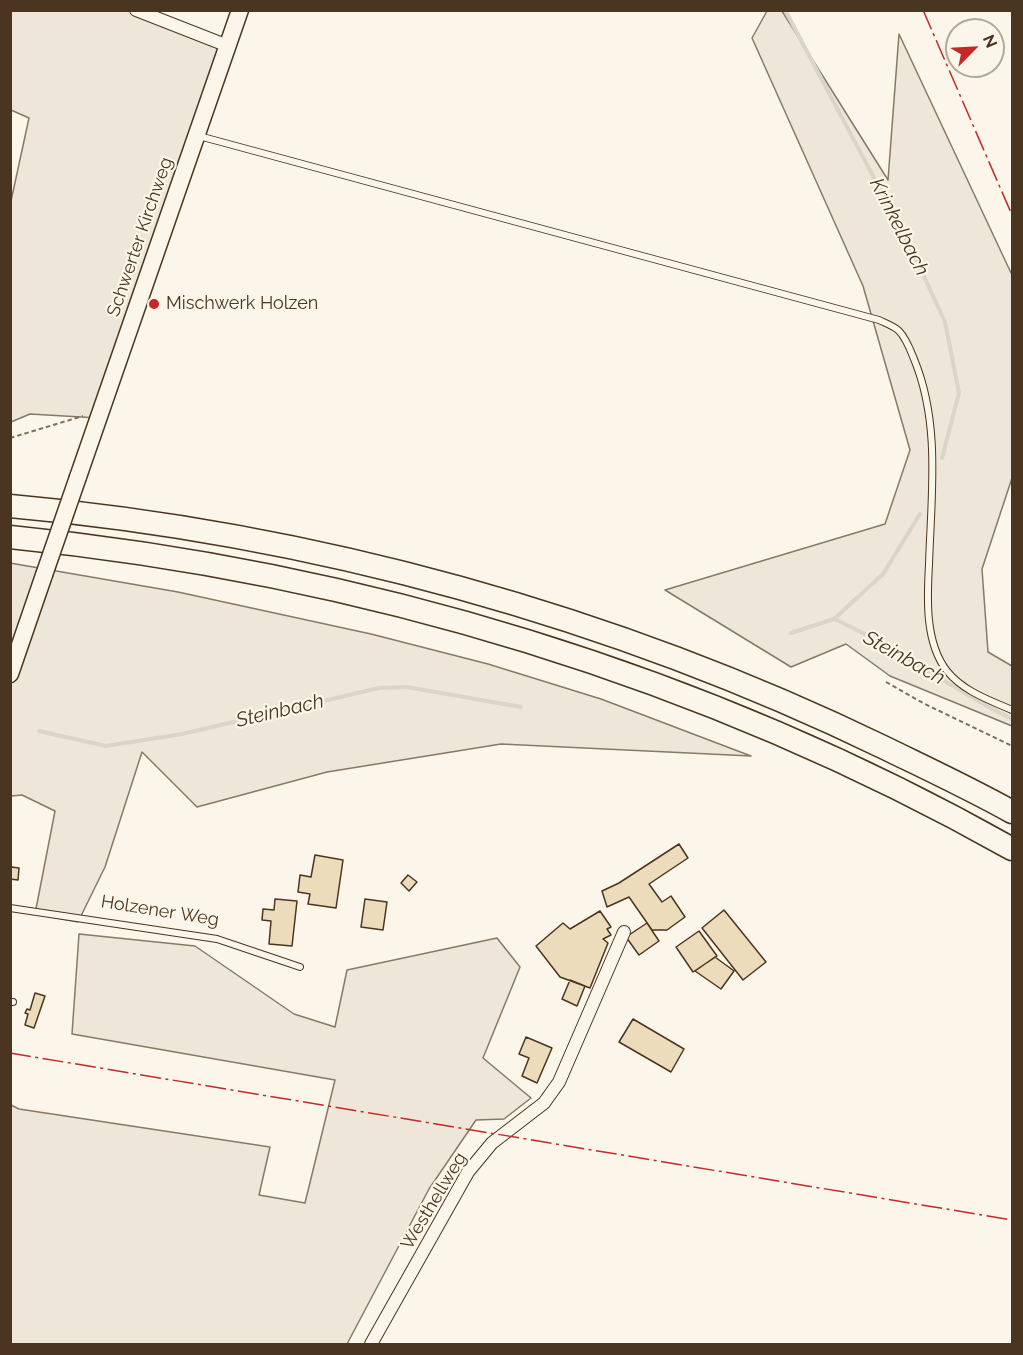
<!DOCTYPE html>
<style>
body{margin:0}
#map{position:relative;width:1023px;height:1355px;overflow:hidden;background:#fbf6e9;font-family:Raleway,sans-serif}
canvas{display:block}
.frame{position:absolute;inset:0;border:12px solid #4a3520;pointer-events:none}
.north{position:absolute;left:945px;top:18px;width:60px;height:60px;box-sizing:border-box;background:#fbf6e9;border:2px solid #b4a999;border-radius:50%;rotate:66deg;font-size:16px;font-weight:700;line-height:24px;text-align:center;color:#4a3520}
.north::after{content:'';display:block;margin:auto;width:21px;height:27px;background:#c62828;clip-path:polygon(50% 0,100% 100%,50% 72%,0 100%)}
</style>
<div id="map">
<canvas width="1023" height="1355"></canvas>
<div class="frame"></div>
<div class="north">N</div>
</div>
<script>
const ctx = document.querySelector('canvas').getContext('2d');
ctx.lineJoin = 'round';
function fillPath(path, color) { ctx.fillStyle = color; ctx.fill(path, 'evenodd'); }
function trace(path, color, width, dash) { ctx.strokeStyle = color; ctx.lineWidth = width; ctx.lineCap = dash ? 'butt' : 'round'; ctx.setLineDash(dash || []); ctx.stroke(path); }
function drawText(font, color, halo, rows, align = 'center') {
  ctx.font = font + ' Raleway,sans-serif'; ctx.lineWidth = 4.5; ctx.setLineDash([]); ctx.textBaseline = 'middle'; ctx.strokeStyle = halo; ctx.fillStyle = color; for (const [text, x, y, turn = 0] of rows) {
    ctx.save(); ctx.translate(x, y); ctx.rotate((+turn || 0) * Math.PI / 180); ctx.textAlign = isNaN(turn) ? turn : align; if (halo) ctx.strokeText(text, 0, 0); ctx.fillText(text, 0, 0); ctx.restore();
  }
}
const green = new Path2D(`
 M10,11H136L228,46L98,418L30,414L11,422V201L29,118L11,110Z
 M767,11H782L888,180L899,34L1012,275V478L982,569L988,652L1012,666V726L890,676L846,644L791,667L665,590L885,524L910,450L863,286L752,38Z
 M10,563L178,592L371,634L488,664L601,699L751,756L501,744L327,772L197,807L142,752L105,867L78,922L35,914L55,811L22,795L11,796Z
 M79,934L195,946L294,1014L335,1027L347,970L497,938L520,967L483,1058L531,1098L504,1119L476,1120L429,1189L347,1344H11V1105L19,1109L270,1147L259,1195L305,1203L335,1080L72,1034Z`);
fillPath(green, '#ede6d9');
trace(green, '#887966', 1.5);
trace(new Path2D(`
 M785,10L909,244L945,322L959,393L942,458
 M834,619L883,574L920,514
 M791,633L834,619C897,647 951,689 1012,719
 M39,731L106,746L182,734L379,688L407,687L521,707`), '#dcd4c6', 4);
const building = new Path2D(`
 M679,844L688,858L649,884L662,902L671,896L685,917L667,930H652L629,897L607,907L602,891L619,883Z
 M315,855L343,860L336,908L308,904L310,894L298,892L300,875L311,877Z
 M11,867L19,868L18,880L10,879Z
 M408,875L417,882L409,891L401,883Z
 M275,899L297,901L292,946L269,944L271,921L262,920L263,909L274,910Z
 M365,899L387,902L383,930L361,927Z
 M724,910L766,962L743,980L702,928Z
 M600,911L611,927L607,929L611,935L603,939L608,943L590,988L560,977L536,946L563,923L570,929Z
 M647,923L659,941L639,955L626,937Z
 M699,931L717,956L693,972L676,947Z
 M715,957L734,971L721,989L695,971Z
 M570,980L585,986L577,1006L562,999Z
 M35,993L45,996L34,1028L25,1025L28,1014L25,1013L27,1009L30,1010Z
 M633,1019L684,1049L671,1072L619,1042Z
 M526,1037L552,1048L537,1083L522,1076L529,1058L519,1054Z`);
fillPath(building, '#ecdcbc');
trace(building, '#4a3520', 1.5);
const service = new Path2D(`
 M199,136L879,320C885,323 894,326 899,331C906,338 910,349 914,359C941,424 931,496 929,565C927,599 925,643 947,671C963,691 989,700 1012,710
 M10,908L217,939L300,967
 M10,1002H13`);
const minor = new Path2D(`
 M136,10L228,46
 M371,1344L468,1172L492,1143L544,1103L559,1082L624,932`);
const secondary = new Path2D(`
 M78,477L240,10
 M10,674L44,575`);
const motorway = new Path2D(`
 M10,506C312,533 613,616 885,748C928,769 971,789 1012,812
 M10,537C361,572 705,676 1012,849`);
trace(service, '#4a3520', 8);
trace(minor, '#4a3520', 14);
trace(secondary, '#4a3520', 19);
trace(motorway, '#4a3520', 25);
trace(new Path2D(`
 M10,438L83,416
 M886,682L923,703L1012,746`), '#7f6f5c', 2, [4.5, 3]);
trace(service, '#fbf6e9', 6);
trace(minor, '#fbf6e9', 12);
trace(secondary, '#fbf6e9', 16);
trace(motorway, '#fbf6e9', 22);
const secondaryBridge = new Path2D(`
 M44,575L78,477`);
trace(secondaryBridge, '#4a3520', 19, []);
trace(secondaryBridge, '#fbf6e9', 16);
trace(new Path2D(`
 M923,10L1012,215
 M10,1053L1012,1220`), '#c62828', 1.5, [21, 4.5, 3, 4.5]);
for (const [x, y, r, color] of [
 [154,304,6,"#c62828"]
]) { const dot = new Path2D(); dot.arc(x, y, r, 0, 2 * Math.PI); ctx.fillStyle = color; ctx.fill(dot); trace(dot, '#fbf6e9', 2); }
drawText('18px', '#4a3520', '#fbf6e9', [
 ["Schwerter Kirchweg",140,237,-71],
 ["Holzener Weg",160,911,9],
 ["Westhellweg",434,1201,-59]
]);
drawText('18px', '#4a3520', '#fbf6e9', [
 ["Mischwerk Holzen",166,304]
], 'left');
drawText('italic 20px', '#4a3520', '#fbf6e9', [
 ["Krinkelbach",899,227,63],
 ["Steinbach",904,658,29],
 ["Steinbach",280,711,-13]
]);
</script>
